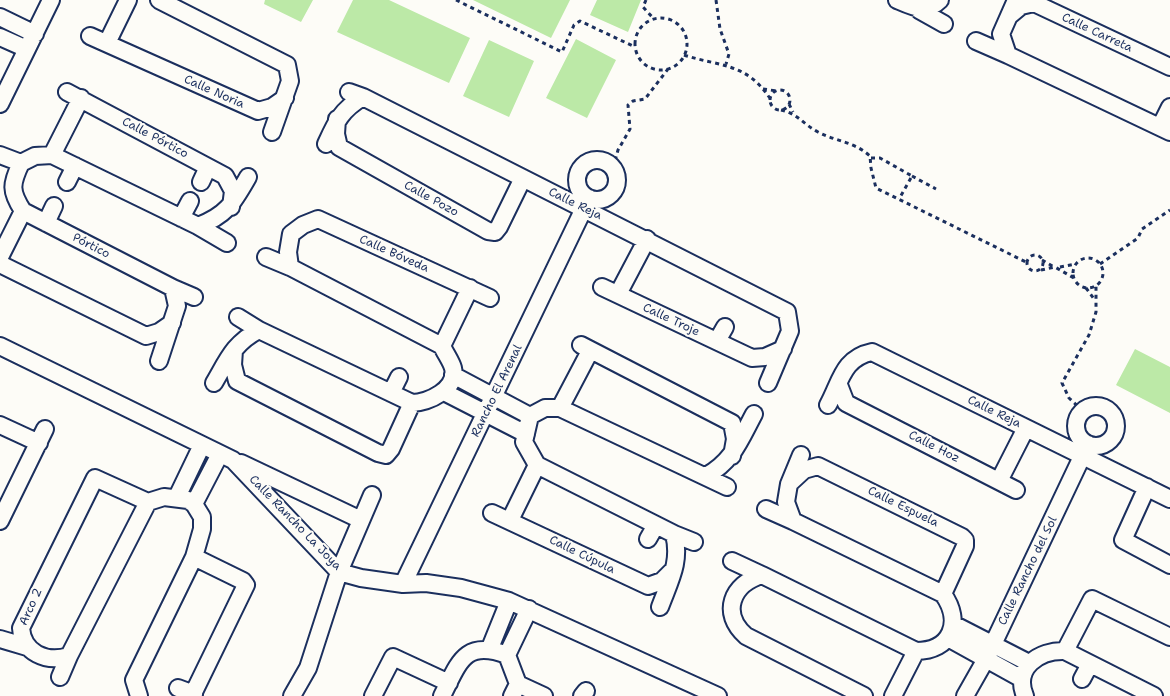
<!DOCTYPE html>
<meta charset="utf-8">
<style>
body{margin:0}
canvas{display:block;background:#fdfcf7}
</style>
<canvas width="1170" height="696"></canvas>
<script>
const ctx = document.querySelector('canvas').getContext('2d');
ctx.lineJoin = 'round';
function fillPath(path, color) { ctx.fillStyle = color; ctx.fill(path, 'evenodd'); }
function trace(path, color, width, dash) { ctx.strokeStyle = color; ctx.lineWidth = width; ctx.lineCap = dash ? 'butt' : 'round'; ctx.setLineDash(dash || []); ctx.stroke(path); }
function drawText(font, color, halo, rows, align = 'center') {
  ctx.font = font + ' "Shantell Sans",sans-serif'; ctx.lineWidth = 4; ctx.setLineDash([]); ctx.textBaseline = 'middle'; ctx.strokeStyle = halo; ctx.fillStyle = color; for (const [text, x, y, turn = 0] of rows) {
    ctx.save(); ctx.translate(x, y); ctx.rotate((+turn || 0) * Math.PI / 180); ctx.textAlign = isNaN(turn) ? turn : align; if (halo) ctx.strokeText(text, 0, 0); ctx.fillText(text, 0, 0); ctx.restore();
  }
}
fillPath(new Path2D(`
 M265,0H313L301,22L264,4Z
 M353,0H389L470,38L449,83L337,32Z
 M473,0H570L551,38Z
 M597,0H641L628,32L590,15Z
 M576,39L616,60L587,118L546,98Z
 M489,40L534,61L509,117L463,96Z
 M1135,349L1170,367V413L1116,385Z`), '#bce9a7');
const minor = new Path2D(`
 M159,0L287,65L290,81L272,132
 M897,0C913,7 926,14 940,0
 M1016,0L1001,34L1008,55L1170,132
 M919,10L944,24
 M1009,16L1021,6L1034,3L1170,67
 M0,17L35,34
 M90,36L258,111L272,107L285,98
 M0,37L27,49
 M976,41L1008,55
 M107,43L128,0
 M67,92L225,176L233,191L231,207
 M349,92L363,97L787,312L790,331L768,383
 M0,104L51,0
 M337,119L336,134L339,147L488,231L495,232L499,227L523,178
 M1160,127L1170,107
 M326,144C336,122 341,110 363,97
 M0,155L21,163
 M52,155L81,98
 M577 180a20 20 0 1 1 40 0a20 20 0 1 1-40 0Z
 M67,182L75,166
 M201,182L208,167
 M181,218L190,201
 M46,223L54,206
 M198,226L227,243
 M0,257L23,211
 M266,257L290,267
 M0,264L146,336L159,332L172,323
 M602,287L752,358L765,357L783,349
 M173,288L194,297
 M618,294L647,239
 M238,317L259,330
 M717,341L725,327
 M581,345L732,423L735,439L732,456
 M0,346L233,460L339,572L361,578L403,584L426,583L461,588L509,601L718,696
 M442,346L470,288
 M234,350L233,365L237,381L378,453L386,455L391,449L412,403
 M159,361L177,306L173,288L23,211C10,191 11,184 21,163L35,156L52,155L198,226C227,215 233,203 248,177
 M453,375L530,416
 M214,383C228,359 234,343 259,330L412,403C428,403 458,389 453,368C451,361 445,353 442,346L290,267L288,252L291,234L303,225L318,219L490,298
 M839,385L846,403L1016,490
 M444,392L526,434
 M391,393L399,377
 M828,405C841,381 843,358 872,352L1170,499
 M1076 426a20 20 0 1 1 40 0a20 20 0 1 1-40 0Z
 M560,408L590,351
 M0,425L39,443
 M801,455L789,484L786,502L793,521L943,594C963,622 951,651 916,651L762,575C732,584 720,613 746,636L864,696
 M241,463L361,520
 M706,476C733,461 740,440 754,414
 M999,481L1026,428
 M791,482L804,470L818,466L962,537L965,540V546L943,594
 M1147,487L1123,540L1170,565
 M177,497L202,445
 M194,504L220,454
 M766,509L793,521
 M492,513L648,586L662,581L673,570
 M510,520L537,465
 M0,521L45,429
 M674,534L694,542
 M648,539L656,525
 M732,561L762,575
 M403,584L589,198
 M660,607C670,580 681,562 674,534L537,465L524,442L530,416L545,408H560L727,487
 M953,624L1029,663
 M948,638L1022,679
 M0,639L27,647
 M490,648L509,601
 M1065,651L1092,599L1170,637
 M507,655L529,609
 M60,677L69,656
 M1082,679L1090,664
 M518,684L544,696
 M178,688L194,694
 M139,696L134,680L194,557L202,529V517L194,504L188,500L164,497L148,502L69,656C46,663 23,653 21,628L95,478L148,502
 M192,696L246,585L243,581L194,557
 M292,696L308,668L339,572L372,495
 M373,696L393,657L449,683
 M442,696C459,663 464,639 507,655L518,684L512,696
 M582,696L586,691
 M893,696L916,651
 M965,696L986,659L1088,444
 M1025,696C1013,668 1039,650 1065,651L1154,696`);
trace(minor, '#1b2f5e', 20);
trace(new Path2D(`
 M456,0L562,52L574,25L580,21L635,47
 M646,0L643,7L654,19
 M716,0L720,29L729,54L726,64
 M635 44a26 26 0 1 1 52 0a26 26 0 1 1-52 0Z
 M684,55C720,67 747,62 771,100
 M763,89L777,91
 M770 100a10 10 0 1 1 20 0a10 10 0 1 1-20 0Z
 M789,104L793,112
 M781,110C798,114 803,124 818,132C837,142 853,141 870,156L871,168L876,188L1028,263
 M871,158H880L912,176L899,199
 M613,168L618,150L630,129L628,105L633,101L645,99L668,69
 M912,176L936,189
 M1027 263a8 8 0 1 1 16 0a8 8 0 1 1-16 0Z
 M1073 273a15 15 0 1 1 30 0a15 15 0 1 1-30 0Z
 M1042,260L1054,267
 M1100,264L1138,238L1142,229L1170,210
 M1060,267L1076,264
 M1041,270L1055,267L1074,278
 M1086,288L1094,299
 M1083,411L1069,398L1062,383L1089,335L1096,312V285`), '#1b2f5e', 3, [4, 4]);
trace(minor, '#fdfcf7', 16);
drawText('12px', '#1b2f5e', '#fdfcf7', [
 ["Calle Carreta",1097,33,25],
 ["Calle Noria",214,92,24],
 ["Calle Pórtico",155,138,28],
 ["Calle Pozo",431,199,29],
 ["Calle Reja",575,204,26],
 ["Pórtico",91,246,27],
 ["Calle Bóveda",394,254,24],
 ["Calle Troje",671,320,25],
 ["Rancho El Arenal",497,391,-64],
 ["Calle Reja",994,412,26],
 ["Calle Hoz",934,447,27],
 ["Calle Espuela",903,507,26],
 ["Calle Rancho La Joya",295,523,46],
 ["Calle Cúpula",582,555,26],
 ["Calle Rancho del Sol",1028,571,-64],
 ["Arco 2",31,607,-66]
]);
</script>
